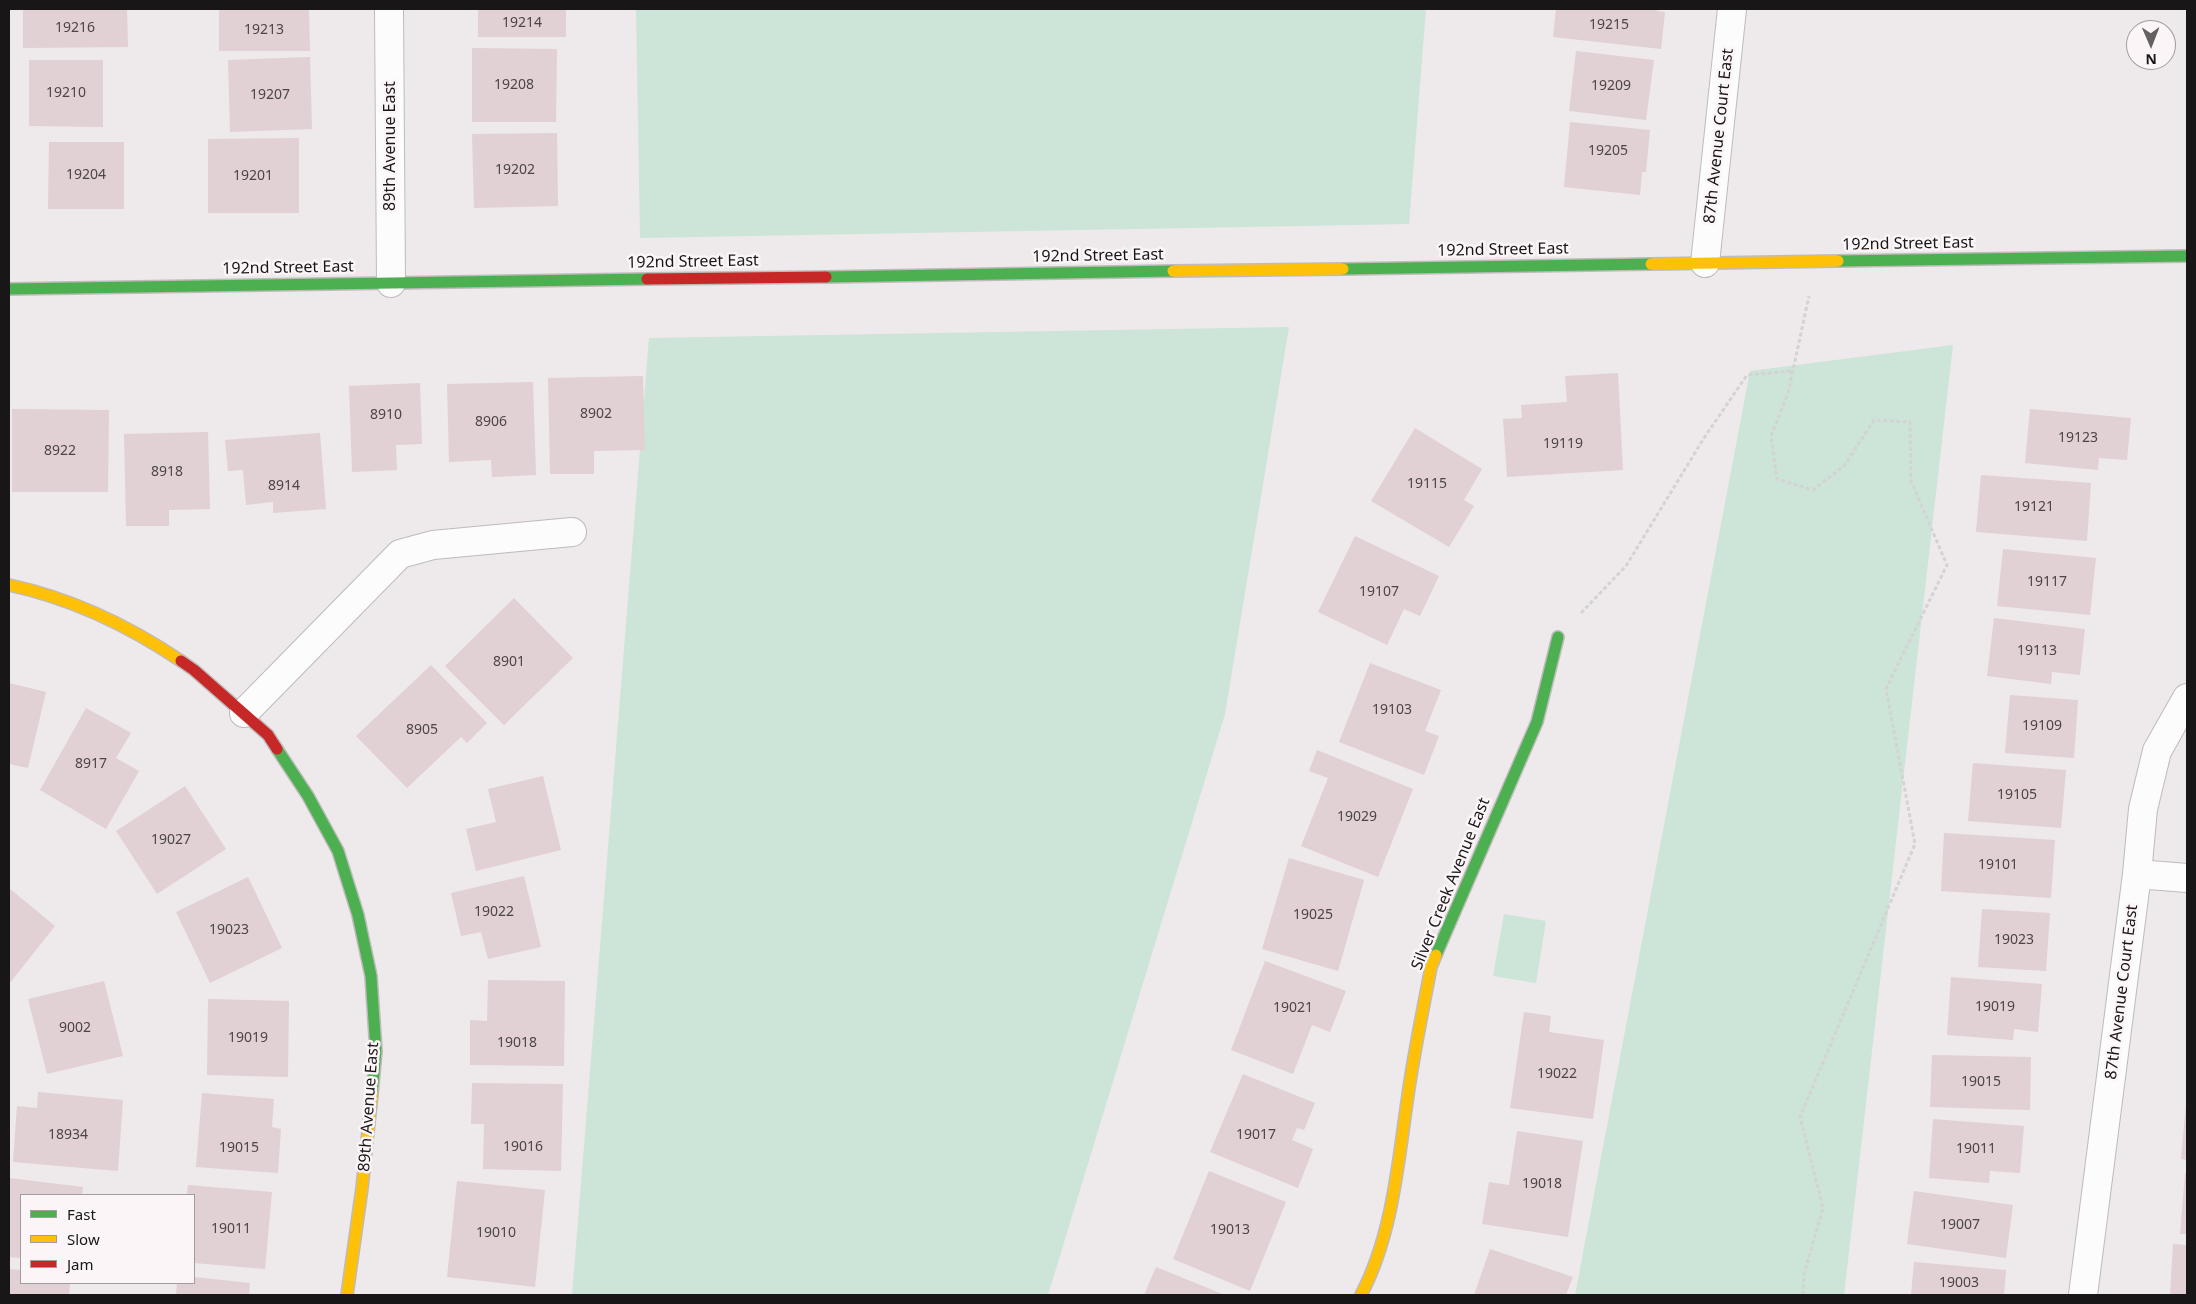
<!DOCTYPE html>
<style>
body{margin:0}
#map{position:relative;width:2196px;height:1304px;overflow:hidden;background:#eee9ea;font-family:"Noto Sans",sans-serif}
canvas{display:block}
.frame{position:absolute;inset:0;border:10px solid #191617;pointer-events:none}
.legend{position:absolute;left:20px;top:1194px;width:175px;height:90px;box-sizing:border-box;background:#fcf5f7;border:1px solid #a19c9d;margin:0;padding:6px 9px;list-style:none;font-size:15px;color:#191617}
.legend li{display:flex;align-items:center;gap:10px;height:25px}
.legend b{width:25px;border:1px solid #a19c9d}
.north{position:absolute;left:2126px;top:20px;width:50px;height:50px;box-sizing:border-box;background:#fcf5f7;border:1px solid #a19c9d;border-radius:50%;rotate:179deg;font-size:14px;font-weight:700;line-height:20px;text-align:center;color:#191617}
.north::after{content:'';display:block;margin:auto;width:18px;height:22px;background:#646061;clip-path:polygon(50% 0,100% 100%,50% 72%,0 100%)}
</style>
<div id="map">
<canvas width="2196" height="1304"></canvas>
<div class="frame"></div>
<ul class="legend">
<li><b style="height:6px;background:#4caf50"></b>Fast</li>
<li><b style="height:6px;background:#ffc107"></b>Slow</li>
<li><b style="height:6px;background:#c62828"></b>Jam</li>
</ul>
<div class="north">N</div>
</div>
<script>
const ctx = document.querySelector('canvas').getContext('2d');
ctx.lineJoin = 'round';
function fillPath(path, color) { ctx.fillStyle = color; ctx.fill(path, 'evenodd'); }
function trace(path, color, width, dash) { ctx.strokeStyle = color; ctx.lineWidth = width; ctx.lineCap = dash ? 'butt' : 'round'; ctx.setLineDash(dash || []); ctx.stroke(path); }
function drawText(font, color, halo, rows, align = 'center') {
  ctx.font = font + ' "Noto Sans",sans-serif'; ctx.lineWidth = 5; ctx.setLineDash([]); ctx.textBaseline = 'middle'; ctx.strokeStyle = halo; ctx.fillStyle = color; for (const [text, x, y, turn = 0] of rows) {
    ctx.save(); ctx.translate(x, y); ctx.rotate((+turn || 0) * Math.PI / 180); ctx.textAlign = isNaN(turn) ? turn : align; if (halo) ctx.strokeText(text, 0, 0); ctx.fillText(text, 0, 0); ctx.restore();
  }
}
fillPath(new Path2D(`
 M636,9H1426L1409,224L640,238Z
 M1289,327L1225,714L1048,1295H572L649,338Z
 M1953,345L1844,1295H1575L1750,371Z
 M1504,914L1546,921L1536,983L1493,976Z`), '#cce5d8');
fillPath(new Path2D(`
 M23,9H127L128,47L23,48Z
 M219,9H309L310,51H219Z
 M478,9H566V37H478Z
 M1556,9H1657V11L1665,12L1661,49L1553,37Z
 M472,48L557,49L556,122H472Z
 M1576,51L1654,60L1646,120L1569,111Z
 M310,57L312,129L230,132L228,60Z
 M29,60H103V127L29,126Z
 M1570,122L1650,130L1646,172H1642L1640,195L1564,187Z
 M557,133L558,206L474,208L472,134Z
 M299,138V213H208V139Z
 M49,142H124V209H48Z
 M1618,373L1623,470L1507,477L1503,419L1522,418L1521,405L1567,402L1565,376Z
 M643,376L645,450L594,451V474H550L548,378Z
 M533,382L536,475L492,477L491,460L449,462L447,384Z
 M420,383L422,444L396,445L397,470L352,472L349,386Z
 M12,409L109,410L108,492H12Z
 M2030,409L2131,418L2127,460L2099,458L2098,470L2025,463Z
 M1415,428L1482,469L1464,500L1474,506L1449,547L1371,501Z
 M208,432L210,509L169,510V526H126L124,434Z
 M320,433L326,509L273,513V502L246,505L243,470L228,471L225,440Z
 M1981,475L2091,483L2087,541L1976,532Z
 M1355,536L1439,576L1420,616L1404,609L1387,645L1318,612Z
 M2003,549L2096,558L2090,615L1997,606Z
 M514,598L573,658L504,725L445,666Z
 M1994,618L2085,629L2080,675L2052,672L2051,684L1987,676Z
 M1370,663L1441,690L1425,731L1439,736L1424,775L1339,742Z
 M431,665L487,723L467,743L461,737L407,788L356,736Z
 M9,683L46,692L28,768L9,764Z
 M2010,695L2078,700L2074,758L2005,753Z
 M86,708L131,733L116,758L139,771L106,829L40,790Z
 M1317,750L1413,789L1378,877L1301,846L1328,778L1309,771Z
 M1973,763L2066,770L2061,828L1968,821Z
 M543,776L561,850L476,871L466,829L496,822L488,789Z
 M185,786L226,849L157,894L116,831Z
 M1944,833L2055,840L2051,898L1941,891Z
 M1289,858L1364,880L1338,971L1262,949Z
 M524,876L541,947L488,959L481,932L461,936L451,893Z
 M248,877L282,948L210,983L176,912Z
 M9,888L55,926L9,984Z
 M1982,909L2050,913L2046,971L1978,967Z
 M1265,961L1346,991L1330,1032L1312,1025L1293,1074L1231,1050Z
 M1951,977L2042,984L2038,1032L2014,1029L2013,1040L1947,1035Z
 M488,980L565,981L564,1066L470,1065V1020L487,1021Z
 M104,981L123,1056L47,1074L28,999Z
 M208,999L289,1001L288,1077L207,1075Z
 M1524,1012L1551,1016L1549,1032L1604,1040L1593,1119L1510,1108Z
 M1932,1055L2031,1057L2030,1110L1930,1107Z
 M1243,1074L1315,1103L1304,1130L1297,1128L1292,1140L1313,1149L1298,1188L1210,1152Z
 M472,1083L563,1084L561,1171L483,1169L484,1124H471Z
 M38,1092L123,1100L118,1171L13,1162L17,1106L37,1108Z
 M202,1093L274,1099L272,1127L281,1129L278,1173L196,1167Z
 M2186,1103H2187V1160L2181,1159Z
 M1933,1119L2024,1126L2020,1173L1990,1171L1989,1183L1929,1178Z
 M1517,1131L1583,1141L1568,1237L1482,1224L1489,1182L1509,1185Z
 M1209,1171L1286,1202L1250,1291L1173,1259Z
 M2185,1173H2187V1234H2180Z
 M9,1178L83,1187L82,1195H21V1258L9,1257Z
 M457,1181L545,1190L535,1287L447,1277Z
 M188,1185L272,1192L265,1269L194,1263V1195H187Z
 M1914,1191L2013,1205L2006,1258L1907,1244Z
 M2173,1244L2187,1245V1295H2170Z
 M1490,1249L1573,1277L1566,1295H1474Z
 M1914,1262L2006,1270L2004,1295H1911Z
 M1156,1267L1225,1295H1144Z
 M9,1269L21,1270V1283H70L69,1295H9Z
 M194,1277L250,1283L249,1295H176L177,1283H194Z`), '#e1d0d4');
const street = new Path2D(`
 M389,9L391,283
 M1705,263L1732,9
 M244,713L400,554L433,545L572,532
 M2137,874L2187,878
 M2083,1295L2137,874L2143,809L2157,751L2187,698`);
const fast = new Path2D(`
 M1838,261L2187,256
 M1343,269L1651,264
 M826,277L1173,271
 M9,289L647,279
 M277,749L308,796L338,851L358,915L371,976L376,1051L372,1094
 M1436,955L1537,722L1558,637`);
const slow = new Path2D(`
 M1651,264L1838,261
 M1173,271L1343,269
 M9,585C70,598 129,626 181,661
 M347,1295L362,1188L372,1094
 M1361,1295C1393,1234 1398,1162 1408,1095C1414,1052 1423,1010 1431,967L1436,955`);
const jam = new Path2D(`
 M647,279L826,277
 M181,661L194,670L268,735L277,749`);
trace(street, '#bfbbbc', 30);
trace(fast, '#bfbbbc', 14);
trace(slow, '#bfbbbc', 14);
trace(jam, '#bfbbbc', 14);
trace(new Path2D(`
 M1581,613L1626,566L1704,438L1747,375L1792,371
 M1803,1295L1804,1274L1823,1208L1800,1117L1915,844L1886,689L1947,565L1911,481L1910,422L1874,420L1844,466L1813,490L1777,479L1771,436L1788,393L1809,296`), '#d4d3d3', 3, [4, 2.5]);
trace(street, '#fcfcfc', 28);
trace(fast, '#4caf50', 11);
trace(slow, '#ffc107', 11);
trace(jam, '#c62828', 11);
drawText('14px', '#4c4647', null, [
 ["19214",522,23],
 ["19215",1609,25],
 ["19216",75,28],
 ["19213",264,30],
 ["19208",514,85],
 ["19209",1611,86],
 ["19210",66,93],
 ["19207",270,95],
 ["19205",1608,151],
 ["19202",515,170],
 ["19204",86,175],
 ["19201",253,176],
 ["8902",596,414],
 ["8910",386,415],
 ["8906",491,422],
 ["19123",2078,438],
 ["19119",1563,444],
 ["8922",60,451],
 ["8918",167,472],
 ["19115",1427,484],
 ["8914",284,486],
 ["19121",2034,507],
 ["19117",2047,582],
 ["19107",1379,592],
 ["19113",2037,651],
 ["8901",509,662],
 ["19103",1392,710],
 ["19109",2042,726],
 ["8905",422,730],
 ["8917",91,764],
 ["19105",2017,795],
 ["19029",1357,817],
 ["19027",171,840],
 ["19101",1998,865],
 ["19022",494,912],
 ["19025",1313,915],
 ["19023",229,930],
 ["19023",2014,940],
 ["19019",1995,1007],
 ["19021",1293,1008],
 ["9002",75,1028],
 ["19019",248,1038],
 ["19018",517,1043],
 ["19022",1557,1074],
 ["19015",1981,1082],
 ["18934",68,1135],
 ["19017",1256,1135],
 ["19016",523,1147],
 ["19015",239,1148],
 ["19011",1976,1149],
 ["19018",1542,1184],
 ["19007",1960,1225],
 ["19011",231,1229],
 ["19013",1230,1230],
 ["19010",496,1233],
 ["19003",1959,1283]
]);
drawText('16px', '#191617', '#fcf5f7', [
 ["87th Avenue Court East",1719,136,-84],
 ["89th Avenue East",390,146,-90],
 ["192nd Street East",1908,244,-1],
 ["192nd Street East",1503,250,-1],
 ["192nd Street East",1098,256,-1],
 ["192nd Street East",693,262,-1],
 ["192nd Street East",288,268,-1],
 ["Silver Creek Avenue East",1451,884,-68],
 ["87th Avenue Court East",2122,992,-83],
 ["89th Avenue East",369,1107,-86]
]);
</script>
